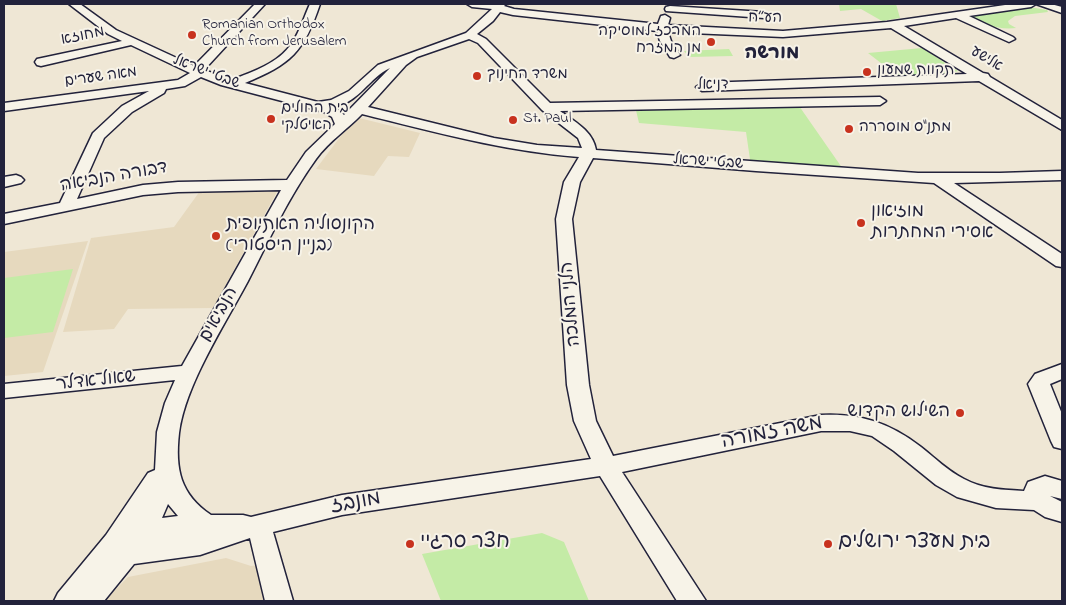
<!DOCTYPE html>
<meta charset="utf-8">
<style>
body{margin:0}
#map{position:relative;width:1066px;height:605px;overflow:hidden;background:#efe7d5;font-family:"Indie Flower",sans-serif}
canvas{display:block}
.frame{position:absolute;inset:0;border:5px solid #22223b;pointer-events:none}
</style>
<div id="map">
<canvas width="1066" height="605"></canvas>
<div class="frame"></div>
</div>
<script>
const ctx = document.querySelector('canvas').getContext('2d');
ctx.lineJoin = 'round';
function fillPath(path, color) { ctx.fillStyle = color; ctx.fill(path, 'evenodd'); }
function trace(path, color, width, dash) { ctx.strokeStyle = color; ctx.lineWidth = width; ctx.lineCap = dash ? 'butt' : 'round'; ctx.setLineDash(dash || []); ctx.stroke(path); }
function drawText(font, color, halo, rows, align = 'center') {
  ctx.font = font + ' "Indie Flower","Playpen Sans Hebrew",sans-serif'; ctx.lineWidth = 4; ctx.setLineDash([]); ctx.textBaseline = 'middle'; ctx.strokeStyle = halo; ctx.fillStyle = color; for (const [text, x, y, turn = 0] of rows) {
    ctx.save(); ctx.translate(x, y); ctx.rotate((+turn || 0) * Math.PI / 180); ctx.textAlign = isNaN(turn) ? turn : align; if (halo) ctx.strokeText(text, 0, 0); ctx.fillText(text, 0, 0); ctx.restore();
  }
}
fillPath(new Path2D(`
 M355,117L420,133L409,157L388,156L374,176L316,169Z
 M278,190L213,308L128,309L114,329L63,332L91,238L174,227L200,191Z
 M88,241L43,372L4,376V252Z
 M226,558L251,566L263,564L272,601H104L128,577Z`), '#e6d9be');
fillPath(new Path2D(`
 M839,4H896L900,18L882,21L861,9L840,11Z
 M1029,7L1047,10L1048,12L1015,16L1008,21L1009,24L1016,28C997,30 985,24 968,17L971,13Z
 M922,48L958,71L949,74L899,77L868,53Z
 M729,49L733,56L689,57L684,51Z
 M797,103L845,172L751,166L746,132L639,123L635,106Z
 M73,269L53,332L4,338V278Z
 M542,533L564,542L589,601H441L422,554Z`), '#c4eba6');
const minor = new Path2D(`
 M69,4H80L116,30L194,66L255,4H265L204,70L232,80C253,71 278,64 292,43C300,31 304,17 310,4H320C304,52 291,64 245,83L318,102L331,100L349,91L378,65L466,33L492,9L472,7L467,4H506L504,6L514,9L658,24L661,16L665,15L670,18L668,25L783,31L887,22L1012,4H1051L1062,7V13L1036,4L1031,7L969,16L1013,37L1015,39L1009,42L956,18L904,26L983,73L988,74L990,77L1062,120V130L979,81L702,91L696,87L702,83L967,74L891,28L783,37L668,32L671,41L680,55L674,58L670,57L660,41L657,31L513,15L500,12L493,21L477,34L486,39L550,103L880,97L886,101L880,105L560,111C574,121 593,131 596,150L918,173H1000L1062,171V180L954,183L1062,254V267L1056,266L934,183L756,171L593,158L580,182L572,219L589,385L596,421L613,456L821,415C860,413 890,423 921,447C935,458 948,471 964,479C982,489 1004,490 1024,491L1028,482L1045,476L1062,481V499L1050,496L1062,502V522L1045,517L1034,510L996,508L957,497L936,485L894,451L872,436L850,431H821L622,472L706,601H677L600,476L342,515L273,532L293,601H265L250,538L200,555L134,564L104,601H54L58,593L106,535L148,473L155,470L157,432L165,403L175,380L4,398V384L182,366L281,190L178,192L143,195L4,224V214L60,203L93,133L122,106L149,91L4,111V103L178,80L190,73L131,45L41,66L37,65L35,62L37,59L122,41L108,34ZM469,39L478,43L542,110L578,138L582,148L537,145L494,138L368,107L406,65L417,57ZM390,68L344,115L335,107C360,101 369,78 390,68ZM201,77L221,85L324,112L332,117L335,124L306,152L287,180L178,182L143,185L77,199L104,138L132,112L164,93L166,89L185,86ZM362,114C435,132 503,151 579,157L564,182L556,219L567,385L574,421L591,459L342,495L251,517L243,515H211C180,494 175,469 179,433C185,385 225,324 248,281C269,240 289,196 316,159C329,141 348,129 362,114ZM168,504L178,516L162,518Z
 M670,6L764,12L769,15L764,18L666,11L665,9L666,7Z
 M16,175L21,177L24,180L21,183L4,187V177Z
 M1062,364V379L1050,384L1062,414V449L1054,447L1051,441L1028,384L1035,374Z`);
trace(minor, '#22223b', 3);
fillPath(minor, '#f7f3e8');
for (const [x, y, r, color] of [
 [192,35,5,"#c8321e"],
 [711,42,5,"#c8321e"],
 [867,72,5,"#c8321e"],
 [477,76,5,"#c8321e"],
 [271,119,5,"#c8321e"],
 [513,120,5,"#c8321e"],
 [849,129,5,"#c8321e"],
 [861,223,5,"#c8321e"],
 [216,236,5,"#c8321e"],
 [960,413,5,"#c8321e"],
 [410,544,5,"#c8321e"],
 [828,544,5,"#c8321e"]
]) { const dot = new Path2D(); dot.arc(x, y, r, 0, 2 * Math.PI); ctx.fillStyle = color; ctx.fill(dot); trace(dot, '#f7f3e8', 2); }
drawText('15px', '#22223b', '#f7f3e8', [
 ["הע״ח",765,19,1],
 ["מחוזא",83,37,-12],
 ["אלישע",986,60,31],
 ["שבטי ישראל",206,73,21],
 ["מאה שערים",101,78,-8],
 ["דניאל",713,86,-1],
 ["שבטי ישראל",708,163,4]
]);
drawText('15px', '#22223b', '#f7f3e8', [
 ["Romanian Orthodox",202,26],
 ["Church from Jerusalem",202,43],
 ["המרכז למוסיקה",701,33,"right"],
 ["מן המזרח",701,50,"right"],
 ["תקוות שמעון",877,72],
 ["משרד החינוך",487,76],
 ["בית החולים",281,110],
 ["האיטלקי",281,127],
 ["St. Paul",523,120],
 ["מתנ\"ס מוסררה",859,129]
], 'left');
drawText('18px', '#22223b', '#f7f3e8', [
 ["דבורה הנביאה",114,178,-10],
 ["הלני המלכה",572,304,-95],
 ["הנביאים",220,315,-61],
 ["שאול אדלר",96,382,-6]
]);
drawText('18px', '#22223b', '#f7f3e8', [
 ["מוזיאון",871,213],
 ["אסירי המחתרות",871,234],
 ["הקונסוליה האתיופית",226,226],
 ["(בניין היסטורי)",226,247],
 ["השילוש הקדוש",950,413,"right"]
], 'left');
drawText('bold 19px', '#22223b', '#f7f3e8', [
 ["מורשה",772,55]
]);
drawText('21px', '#22223b', '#f7f3e8', [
 ["משה זמורה",772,434,-11],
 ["מונבז",356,504,-10]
]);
drawText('21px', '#22223b', '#f7f3e8', [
 ["חצר סרגיי",420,544],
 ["בית מעצר ירושלים",838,544]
], 'left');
</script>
